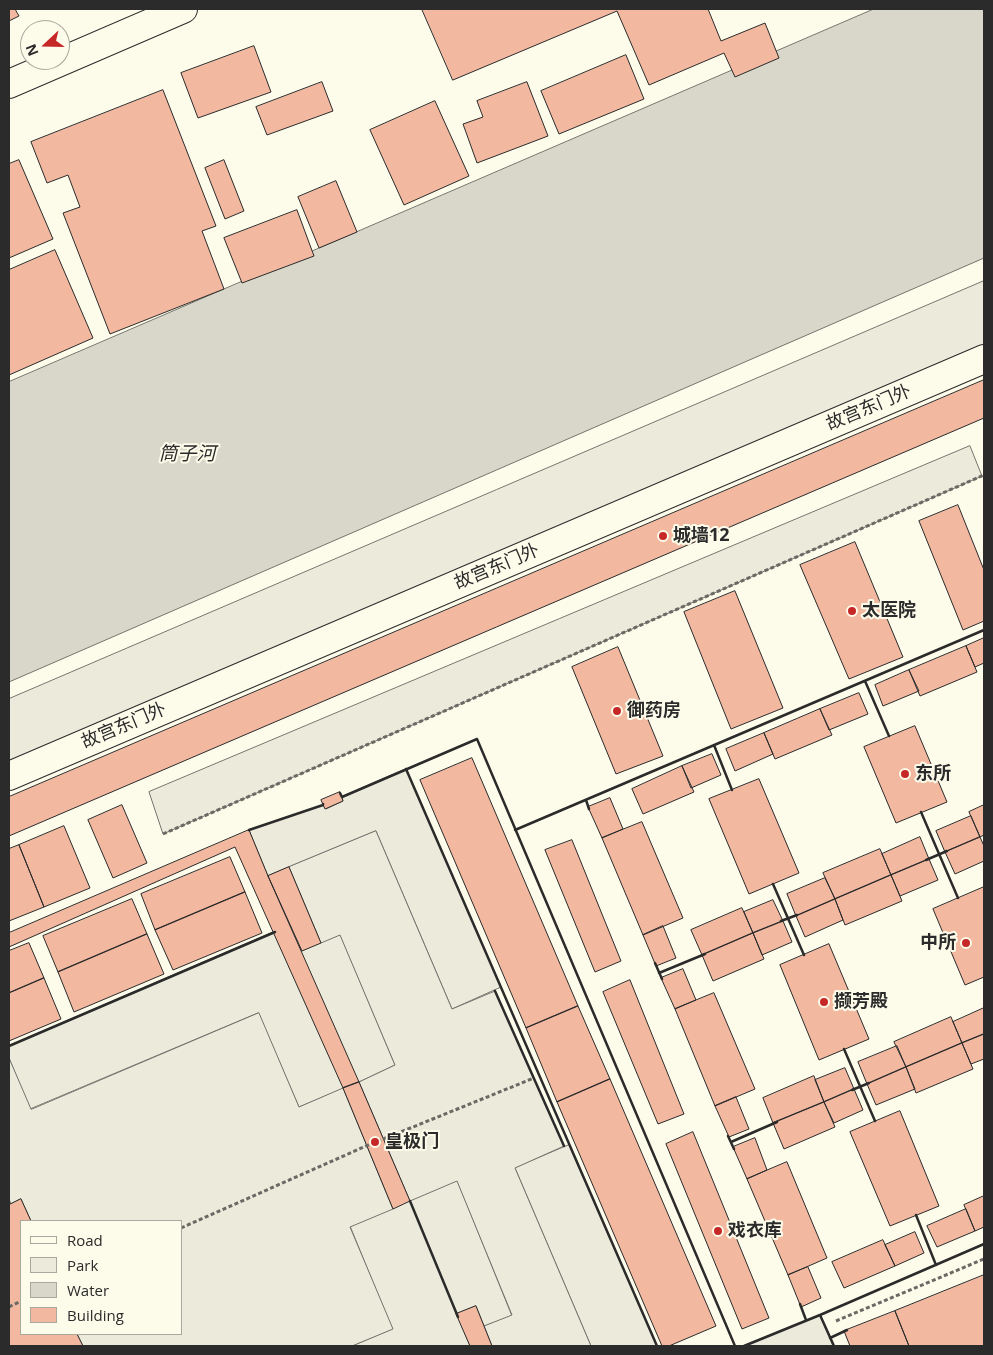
<!DOCTYPE html>
<meta charset="utf-8">
<style>
body{margin:0}
#map{position:relative;width:993px;height:1355px;overflow:hidden;background:#fdfbea;font-family:"Open Sans",sans-serif}
canvas{display:block}
.frame{position:absolute;inset:0;border:10px solid #2b2b2b;pointer-events:none}
.legend{position:absolute;left:20px;top:1220px;width:162px;height:115px;box-sizing:border-box;background:#fdfbea;border:1px solid #a9a89e;margin:0;padding:6px 9px;list-style:none;font-size:15px;color:#2b2b2b}
.legend li{display:flex;align-items:center;gap:10px;height:25px}
.legend b{width:25px;border:1px solid #a9a89e}
.north{position:absolute;left:20px;top:20px;width:50px;height:50px;box-sizing:border-box;background:#fdfbea;border:1px solid #a9a89e;border-radius:50%;rotate:249deg;font-size:14px;font-weight:700;line-height:20px;text-align:center;color:#2b2b2b}
.north::after{content:'';display:block;margin:auto;width:18px;height:22px;background:#c62828;clip-path:polygon(50% 0,100% 100%,50% 72%,0 100%)}
</style>
<div id="map">
<canvas width="993" height="1355"></canvas>
<div class="frame"></div>
<ul class="legend">
<li><b style="height:6px;background:#fdfbea"></b>Road</li>
<li><b style="height:14px;background:#ecebdb"></b>Park</li>
<li><b style="height:14px;background:#d8d7c9"></b>Water</li>
<li><b style="height:14px;background:#f2b8a0"></b>Building</li>
</ul>
<div class="north">N</div>
</div>
<script>
const ctx = document.querySelector('canvas').getContext('2d');
ctx.lineJoin = 'round';
function fillPath(path, color) { ctx.fillStyle = color; ctx.fill(path, 'evenodd'); }
function trace(path, color, width, dash) { ctx.strokeStyle = color; ctx.lineWidth = width; ctx.lineCap = dash ? 'butt' : 'round'; ctx.setLineDash(dash || []); ctx.stroke(path); }
function drawText(font, color, halo, rows, align = 'center') {
  ctx.font = font + ' "Open Sans","Noto Sans SC",sans-serif'; ctx.lineWidth = 4; ctx.setLineDash([]); ctx.textBaseline = 'middle'; ctx.strokeStyle = halo; ctx.fillStyle = color; for (const [text, x, y, turn = 0] of rows) {
    ctx.save(); ctx.translate(x, y); ctx.rotate((+turn || 0) * Math.PI / 180); ctx.textAlign = isNaN(turn) ? turn : align; if (halo) ctx.strokeText(text, 0, 0); ctx.fillText(text, 0, 0); ctx.restore();
  }
}
const green = new Path2D(`
 M984,281V350L9,768V699Z
 M406,769L501,987L452,1009L376,831L268,876L249,830L323,805L326,809L343,801L342,797Z
 M290,925L301,951L340,934L395,1065L359,1082L299,1107L258,1013L30,1109L9,1058V1046Z
 M569,1145L657,1346H591L515,1168Z
 M457,1180L512,1316L484,1326L476,1306L457,1314L470,1346H352L392,1329L350,1226Z`);
fillPath(green, '#ecebdb');
trace(green, '#74746e', 1);
const parking = new Path2D(`
 M970,446L982,476L163,834L149,792Z
 M376,831L452,1009L495,991L564,1146L515,1168L591,1346H492L484,1326L512,1315L457,1181L410,1201L359,1082L395,1065L340,935L321,943L289,867Z
 M259,1013L299,1107L343,1088L393,1209L350,1227L393,1329L352,1346H83L77,1334H181V1221H31L21,1199L11,1204L9,1199V1058L31,1109Z
 M820,1315L833,1346H743Z`);
fillPath(parking, '#eceadb');
trace(parking, '#74746e', 1);
const water = new Path2D(`
 M874,9H984V258L9,682V382Z`);
fillPath(water, '#d8d7c9');
trace(water, '#74746e', 1);
const building = new Path2D(`
 M9,9H15L19,16L9,21Z
 M422,9H708L721,41L765,23L779,58L735,77L724,53L649,85L617,11L453,80Z
 M254,46L271,92L198,118L181,73Z
 M626,55L644,99L559,134L541,91Z
 M322,82L333,111L267,135L256,107Z
 M527,82L548,136L477,163L463,124L483,117L477,101Z
 M163,90L216,226L202,231L224,289L110,334L63,213L80,207L68,175L47,183L31,142Z
 M435,101L469,176L404,205L370,130Z
 M19,160L53,239L9,258V164Z
 M224,160L244,211L225,219L205,168Z
 M336,181L357,232L319,248L298,197Z
 M297,210L314,256L242,283L224,238Z
 M55,250L93,338L9,375V270Z
 M984,380V418L9,836V797Z
 M958,505L984,570V621L963,630L919,521Z
 M855,542L903,657L849,679L800,565Z
 M735,591L783,708L731,729L684,612Z
 M984,638V663L975,667L966,646Z
 M966,646L977,672L920,696L909,670Z
 M618,647L663,756L616,774L572,667Z
 M909,670L919,691L883,706L875,685Z
 M859,693L868,714L829,730L820,709Z
 M820,709L832,735L775,759L764,733Z
 M915,726L947,802L896,823L864,747Z
 M764,733L773,754L735,771L726,749Z
 M712,754L721,775L691,788L682,766Z
 M472,758L578,1006L526,1028L420,780Z
 M682,766L694,792L643,814L632,789Z
 M759,779L799,873L749,894L709,799Z
 M340,792L343,801L325,809L321,800Z
 M610,798L623,829L602,838L588,807Z
 M122,805L147,863L113,878L88,820Z
 M984,805V835L980,837L969,812Z
 M971,816L980,837L945,852L936,831Z
 M642,822L683,918L643,935L602,838Z
 M64,826L90,888L44,907L19,845Z
 M249,830L268,876L359,1082L343,1088L235,847L9,947V933Z
 M920,837L929,859L891,875L882,854Z
 M980,837L984,846V861L955,874L945,852Z
 M572,840L621,961L595,972L545,850Z
 M19,845L44,907L9,921V849Z
 M880,849L891,875L835,899L823,873Z
 M230,857L245,892L155,930L141,894Z
 M929,859L938,880L900,896L891,875Z
 M289,867L321,943L302,951L268,876Z
 M891,875L902,901L845,925L835,899Z
 M825,878L835,899L796,916L787,894Z
 M984,887V977L965,985L933,909Z
 M245,892L262,933L173,970L155,930Z
 M132,899L147,934L58,972L43,936Z
 M835,899L843,920L805,937L796,916Z
 M773,900L783,921L753,933L744,912Z
 M742,908L753,933L702,955L691,930Z
 M783,921L792,942L762,955L753,933Z
 M663,926L676,958L656,966L643,935Z
 M753,933L764,959L713,981L702,955Z
 M147,934L164,974L74,1012L58,972Z
 M29,943L44,978L9,993V951Z
 M829,944L869,1039L819,1060L780,965Z
 M683,969L696,1000L675,1009L661,978Z
 M44,978L61,1019L9,1041V993Z
 M630,980L684,1114L658,1124L603,992Z
 M714,993L755,1089L715,1106L675,1009Z
 M578,1006L610,1079L557,1102L526,1028Z
 M984,1008V1034L962,1043L953,1022Z
 M951,1017L962,1043L906,1067L894,1042Z
 M984,1034V1059L971,1064L962,1043Z
 M962,1043L973,1069L916,1093L906,1067Z
 M897,1046L906,1067L867,1084L858,1062Z
 M906,1067L915,1089L876,1105L867,1084Z
 M845,1068L854,1089L824,1102L815,1080Z
 M814,1076L824,1102L773,1123L763,1098Z
 M610,1079L716,1326L669,1346H662L557,1102Z
 M359,1082L410,1201L393,1209L343,1088Z
 M854,1089L863,1110L834,1123L824,1102Z
 M736,1097L749,1129L729,1137L715,1106Z
 M824,1102L835,1127L784,1149L773,1123Z
 M900,1111L939,1206L890,1226L850,1132Z
 M693,1132L769,1318L742,1329L666,1144Z
 M755,1138L767,1170L747,1179L733,1147Z
 M787,1162L827,1258L788,1275L747,1179Z
 M984,1196V1227L975,1231L964,1205Z
 M21,1199L31,1221H21V1334H77L83,1346H9V1205Z
 M966,1209L975,1231L937,1247L927,1226Z
 M915,1232L924,1253L895,1266L885,1245Z
 M883,1240L895,1266L844,1288L832,1262Z
 M808,1267L821,1298L801,1307L788,1275Z
 M984,1275V1345L982,1346H909L895,1311Z
 M476,1306L492,1346H470L456,1314Z
 M895,1311L909,1346H850L844,1331Z`);
fillPath(building, '#f2b8a0');
trace(building, '#2b2b2b', 1);
const minor = new Path2D(`
 M9,84L183,9
 M9,776L984,359`);
trace(minor, '#2b2b2b', 30);
trace(new Path2D(`
 M163,834L984,475
 M181,1228L366,1146L534,1078
 M9,1307L21,1301
 M836,1321L984,1259`), '#6a6964', 3, [4, 2.5]);
trace(minor, '#fdfbea', 28);
trace(new Path2D(`
 M865,681L889,736
 M714,745L732,790
 M406,769L657,1346
 M340,793L342,797L477,739L735,1346
 M586,800L589,809
 M921,812L958,898
 M249,830L323,805V804
 M515,830L984,630
 M926,860L947,851
 M773,884L804,955
 M781,921L797,915
 M655,963L662,979
 M659,973L705,954
 M495,991L564,1146
 M9,1046L275,932
 M844,1049L875,1121
 M852,1090L869,1083
 M728,1136L734,1149
 M731,1142L777,1122
 M410,1201L458,1317
 M916,1215L936,1265
 M800,1304L806,1320
 M820,1315L984,1244
 M830,1338L847,1330
 M744,1346L820,1315L834,1346`), '#2b2b2b', 2.5);
for (const [x, y, r, color] of [
 [663,536,5,"#c62828"],
 [852,611,5,"#c62828"],
 [617,711,5,"#c62828"],
 [905,774,5,"#c62828"],
 [966,943,5,"#c62828"],
 [824,1002,5,"#c62828"],
 [375,1142,5,"#c62828"],
 [718,1231,5,"#c62828"]
]) { const dot = new Path2D(); dot.arc(x, y, r, 0, 2 * Math.PI); ctx.fillStyle = color; ctx.fill(dot); trace(dot, '#fdfbea', 2); }
drawText('18px', '#2b2b2b', '#fdfbea', [
 ["故宫东门外",869,408,-23],
 ["故宫东门外",497,567,-23],
 ["故宫东门外",124,726,-23]
]);
drawText('bold 18px', '#2b2b2b', '#fdfbea', [
 ["城墙12",673,536],
 ["太医院",862,611],
 ["御药房",627,711],
 ["东所",915,774],
 ["中所",956,943,"right"],
 ["撷芳殿",834,1002],
 ["皇极门",385,1142],
 ["戏衣库",728,1231]
], 'left');
drawText('italic 19px', '#2b2b2b', '#fdfbea', [
 ["筒子河",187,455]
]);
</script>
